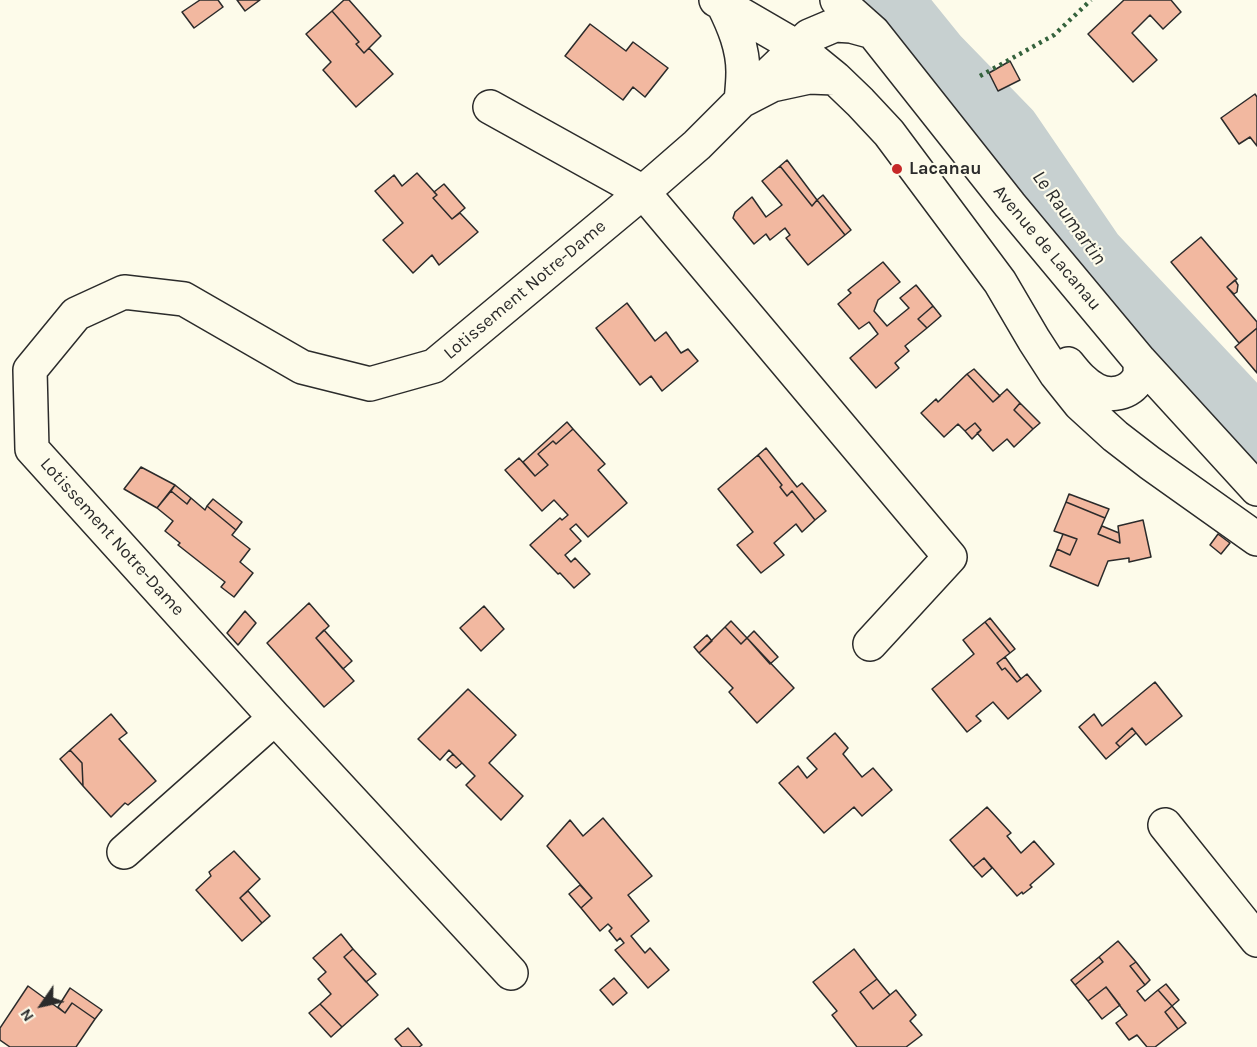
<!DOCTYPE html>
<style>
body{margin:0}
#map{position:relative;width:1257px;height:1047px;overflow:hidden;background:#fdfbea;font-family:Karla,sans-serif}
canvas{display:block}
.north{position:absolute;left:12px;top:975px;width:60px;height:60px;-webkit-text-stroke:4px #fdfbea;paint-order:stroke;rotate:236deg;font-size:16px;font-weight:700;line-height:24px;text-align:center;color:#2b2b2b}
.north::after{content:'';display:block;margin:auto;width:21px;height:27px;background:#2b2b2b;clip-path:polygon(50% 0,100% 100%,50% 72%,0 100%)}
</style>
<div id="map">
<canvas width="1257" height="1047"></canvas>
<div class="north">N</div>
</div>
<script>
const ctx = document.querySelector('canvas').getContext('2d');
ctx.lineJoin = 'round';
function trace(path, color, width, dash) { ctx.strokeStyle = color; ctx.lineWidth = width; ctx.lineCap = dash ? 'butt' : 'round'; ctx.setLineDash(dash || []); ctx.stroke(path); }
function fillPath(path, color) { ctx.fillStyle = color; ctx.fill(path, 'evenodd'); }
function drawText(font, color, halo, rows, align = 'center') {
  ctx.font = font + ' Karla,sans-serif'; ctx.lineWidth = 4.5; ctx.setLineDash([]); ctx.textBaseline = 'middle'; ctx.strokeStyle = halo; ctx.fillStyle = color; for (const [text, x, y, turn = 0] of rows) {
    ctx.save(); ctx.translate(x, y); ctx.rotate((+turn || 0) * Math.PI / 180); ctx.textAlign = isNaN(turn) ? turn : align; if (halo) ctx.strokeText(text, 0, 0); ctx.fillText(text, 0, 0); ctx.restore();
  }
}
trace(new Path2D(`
 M889,0L936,58L1008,132L1092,255L1257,431`), '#c7d0d0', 66);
const building = new Path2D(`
 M200,0H218L223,7L194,28L182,12Z
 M237,0H260L245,11Z
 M344,0H349L381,36L364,53L356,44L359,42L332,11Z
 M1124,0H1171L1181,12L1163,29L1150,15L1132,33L1157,60L1133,82L1088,34Z
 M332,11L359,42L356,44L364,53L369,48L393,74L356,107L323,70L331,62L306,34Z
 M590,24L626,51L633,42L668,68L645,97L633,87L623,100L565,56Z
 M1010,61L1020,80L998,91L989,73Z
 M1255,94L1257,97V146L1250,137L1239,144L1221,118Z
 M787,160L817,200L812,206L780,166Z
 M780,166L812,206L817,200L845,235L808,265L786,238L790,235L785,228L770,240L766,234L754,244L733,218L735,212L752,197L766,217L782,205L762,181Z
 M417,173L437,195L433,198L452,219L460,213L478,232L439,265L432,255L413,273L383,240L403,223L375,191L394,175L402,186Z
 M444,184L465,208L452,219L433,198L437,195L434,192Z
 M823,195L851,230L845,235L817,200Z
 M1201,237L1237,279L1227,287L1257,322V328L1239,343L1171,262Z
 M883,262L900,282L878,300L874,311L887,326L909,308L900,298L916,285L933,306L918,319L927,328L905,346L909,351L895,363L899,368L876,388L850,358L878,334L869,322L859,329L838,304L851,293L848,290Z
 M1235,280L1238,285L1237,292L1234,294L1227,287Z
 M627,303L655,341L666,332L681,353L688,349L698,361L662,391L651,376L640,385L596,328Z
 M933,306L941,316L927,328L918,319Z
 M1257,328V373L1235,347Z
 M974,369L1000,396L993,402L967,374Z
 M967,374L993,402L1007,389L1020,403L1014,410L1033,429L1014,447L1007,439L993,451L977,433L981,430L975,423L965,431L958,424L944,437L921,413L936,399L938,402Z
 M1020,403L1040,423L1033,429L1014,410Z
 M567,422L573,429L556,444L553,441L538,454L548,465L535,476L523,462Z
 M975,423L981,430L972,439L965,431Z
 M573,429L605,464L598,470L627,503L588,537L576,524L570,529L581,541L565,555L571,562L575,558L590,574L574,588L560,573L558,574L530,545L560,518L562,520L568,515L554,500L542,511L505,470L519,458L535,476L548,465L538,454L553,441L556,444Z
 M766,448L797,487L802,483L826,511L815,520L792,491L787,496L780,487L782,485L758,455Z
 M758,455L782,485L780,487L787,496L792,491L815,520L802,532L796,524L774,543L784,555L761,573L737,545L753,532L718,489Z
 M141,467L175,485L157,508L124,489Z
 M175,485L191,498L187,504L171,491Z
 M171,491L187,504L191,498L205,510L207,506L236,530L232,535L250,549L240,562L253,573L234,597L221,587L225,582L178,545L180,543L165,531L173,521L157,508Z
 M1069,494L1109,509L1105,518L1066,502Z
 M213,499L242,522L236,530L207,506Z
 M1066,502L1105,518L1098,534L1120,543L1118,526L1143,520L1151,557L1129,562V558L1108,561L1098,586L1050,566L1057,549L1070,555L1077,539L1054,531Z
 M1102,526L1119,533L1120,543L1098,534Z
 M1063,534L1077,539L1070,555L1057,549Z
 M1218,534L1230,543L1221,554L1210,545Z
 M309,603L329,626L316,638L354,681L324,707L267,643Z
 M484,606L504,629L481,651L460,628Z
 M245,611L256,623L238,645L227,633Z
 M990,618L1015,649L1010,653L985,622Z
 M731,621L747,638L741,644L725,627Z
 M985,622L1010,653L997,663L1002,670L1005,668L1017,682L1027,674L1041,691L1008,719L993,702L976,716L981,721L967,732L932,689L974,654L963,640Z
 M725,627L741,644L747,638L794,688L757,723L729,692L733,688L699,653Z
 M324,630L352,661L343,669L316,638Z
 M754,631L778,657L770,664L747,638Z
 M707,635L712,641L699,653L694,647Z
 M1005,657L1021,679L1017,682L1005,668L1002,670L997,663Z
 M1155,682L1182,716L1146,745L1132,728L1116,743L1120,747L1106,759L1079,727L1094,714L1102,726Z
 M468,689L516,735L489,763L523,796L501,820L466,785L475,776L449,750L440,760L418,739Z
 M111,714L127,733L119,739L156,781L128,805L125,803L111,817L83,786L82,763L70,750Z
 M1132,728L1136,733L1120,747L1116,743Z
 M835,733L848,748L843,754L862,777L873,768L892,790L862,816L854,807L824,833L779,783L798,766L807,778L817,769L807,758Z
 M70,750L82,763L83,786L60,759Z
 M453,754L462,763L456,768L447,760Z
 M987,807L1011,833L1007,836L1021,853L1034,841L1054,864L1030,885L1032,887L1023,894L1022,892L1017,896L984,858L973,867L950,840Z
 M603,818L652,876L628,895L649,921L631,936L645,953L650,948L669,970L648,988L615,950L624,943L620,938L617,941L609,931L612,928L608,924L600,931L581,908L592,898L547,846L570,820L583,836Z
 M234,851L260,879L240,898L262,923L242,941L196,890L211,876L209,872Z
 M984,858L992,868L982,877L973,867Z
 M580,885L592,898L581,908L569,894Z
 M248,891L270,916L262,923L240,898Z
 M341,934L353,949L344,957L378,995L342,1027L320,1004L331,994L318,979L326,972L313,958Z
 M1118,941L1136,962L1130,966L1145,985L1137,991L1145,1001L1158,990L1172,1006L1165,1012L1178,1029L1155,1047H1147L1137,1035L1129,1040L1116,1023L1127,1015L1106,987L1088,1001L1075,985L1103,962L1099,957Z
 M353,949L376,974L366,982L344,957Z
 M854,949L877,979L860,992L873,1009L896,990L916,1015L910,1021L922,1035L906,1047H857L832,1015L837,1011L813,982Z
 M1099,957L1103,962L1075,985L1071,980Z
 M1136,962L1150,980L1145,985L1130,966Z
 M614,978L627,993L613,1005L600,990Z
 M877,979L890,995L873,1009L860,992Z
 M1166,984L1179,1000L1172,1006L1158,990Z
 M28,986L65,1013L72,1003L95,1019L76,1047H10L0,1040V1028Z
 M1106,987L1120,1005L1102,1019L1088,1001Z
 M70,988L102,1010L95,1019L72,1003L65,1013L58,1007Z
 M320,1004L342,1027L331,1037L309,1013Z
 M1172,1006L1186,1023L1178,1029L1165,1012Z
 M408,1028L422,1045L419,1047H402L395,1039Z`);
fillPath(building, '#f2b8a0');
trace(building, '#2b2b2b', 1.5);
const minor = new Path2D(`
 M716,0L797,47L835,78L860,102L889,133L1000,282L1034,340L1056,374L1080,404L1115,436L1150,463L1257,539
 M837,0L873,32L1010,205L1140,361L1257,489
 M723,4C734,26 743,48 743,72C743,82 742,91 741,101L772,85L809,77L835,78
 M490,107L643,192L950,557L870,644
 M1068,364C1076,374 1084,384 1096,390C1110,397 1129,394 1138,379C1141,375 1140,366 1140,361
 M275,718L511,973
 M1165,825L1257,940
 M124,852L275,718L32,449L30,370L76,314L124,292L184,299L302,367L370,384L434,366L643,192L697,145L741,101L809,36L835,25L851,26L873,32`);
trace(minor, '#2b2b2b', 36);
trace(minor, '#fdfbea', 33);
trace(new Path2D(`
 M980,76L1054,35L1091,0`), '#34623c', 4.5, [3, 4.5]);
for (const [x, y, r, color] of [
 [897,169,6,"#c62828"]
]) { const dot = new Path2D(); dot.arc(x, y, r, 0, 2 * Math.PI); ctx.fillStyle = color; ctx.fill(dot); trace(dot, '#fdfbea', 2); }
drawText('bold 18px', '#2b2b2b', '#fdfbea', [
 ["Lacanau",909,169]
], 'left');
drawText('18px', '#2b2b2b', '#fdfbea', [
 ["Avenue de Lacanau",1047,248,50],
 ["Lotissement Notre-Dame",525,290,-40],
 ["Lotissement Notre-Dame",112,537,48]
]);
drawText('italic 20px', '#2b2b2b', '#fdfbea', [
 ["Le Raumartin",1069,218,54]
]);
</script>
